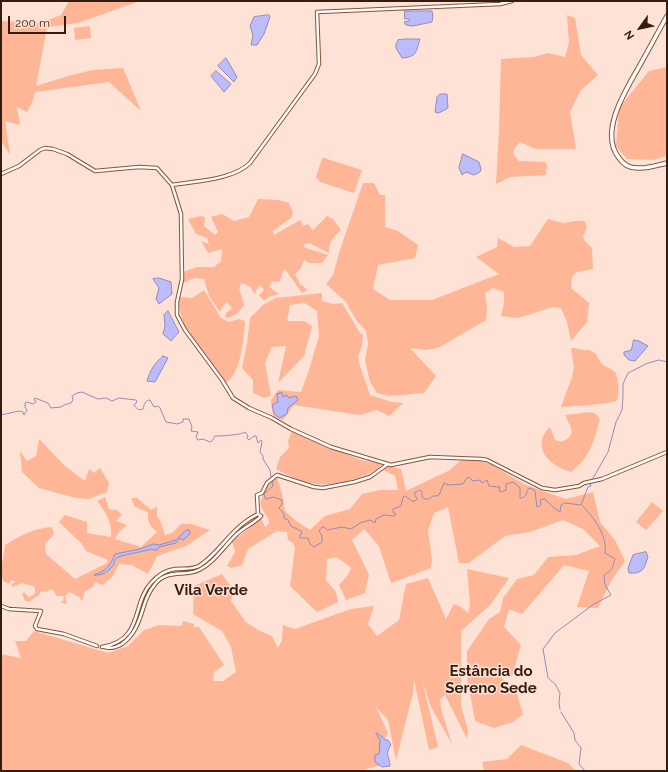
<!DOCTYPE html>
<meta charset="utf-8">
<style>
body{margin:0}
#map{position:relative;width:668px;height:772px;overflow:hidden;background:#fee2d6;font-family:Raleway,sans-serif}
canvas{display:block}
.frame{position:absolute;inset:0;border:2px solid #351c11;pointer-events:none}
.north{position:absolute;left:620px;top:8px;width:40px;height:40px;-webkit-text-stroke:3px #fee2d6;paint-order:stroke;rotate:237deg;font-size:11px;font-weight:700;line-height:16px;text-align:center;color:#351c11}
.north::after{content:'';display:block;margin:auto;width:14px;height:18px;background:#351c11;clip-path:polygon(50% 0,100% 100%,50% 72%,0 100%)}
.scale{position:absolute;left:8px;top:16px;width:58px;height:18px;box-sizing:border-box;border:2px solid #351c11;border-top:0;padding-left:5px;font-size:12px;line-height:14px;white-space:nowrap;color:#351c11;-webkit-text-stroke:3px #fee2d6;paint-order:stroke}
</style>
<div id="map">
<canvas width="668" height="772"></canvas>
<div class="frame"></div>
<div class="north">N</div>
<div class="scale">200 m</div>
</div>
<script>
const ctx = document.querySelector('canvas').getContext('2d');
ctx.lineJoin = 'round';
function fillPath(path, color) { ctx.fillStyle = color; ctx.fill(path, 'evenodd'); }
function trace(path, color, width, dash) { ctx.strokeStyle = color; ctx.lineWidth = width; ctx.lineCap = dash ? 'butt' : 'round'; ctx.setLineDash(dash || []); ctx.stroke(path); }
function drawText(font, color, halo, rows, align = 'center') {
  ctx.font = font + ' Raleway,sans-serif'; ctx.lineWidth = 3; ctx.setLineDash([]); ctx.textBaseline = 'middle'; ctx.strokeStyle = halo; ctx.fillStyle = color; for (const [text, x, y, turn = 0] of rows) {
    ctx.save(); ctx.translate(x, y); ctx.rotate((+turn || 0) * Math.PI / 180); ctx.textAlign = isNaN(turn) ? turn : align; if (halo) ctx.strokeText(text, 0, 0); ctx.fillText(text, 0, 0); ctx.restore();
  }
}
fillPath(new Path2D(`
 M69,1H140L78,23L47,27L36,86L68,76L93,70L123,68L141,111L109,82L35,92L33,100L27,112L17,107L20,125L5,121L10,155L1,141V21L40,23L61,15Z
 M567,15L575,18L581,55L598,75L581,90L570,112L576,149H536L520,142L514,149L513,154L519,161L545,162L547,165L546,175L510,177L496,184L499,131L501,59L534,57L548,53L565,57L569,42Z
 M90,26L91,38L75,40L74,28Z
 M667,67V156L653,160L627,159L616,146L619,108L649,71Z
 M322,158H324L362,170L354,193L320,182L316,177Z
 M363,183H374L380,195H385V227L398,231L418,245L415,258L378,265L373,289L390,300H432L499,274L476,257L497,247L498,238L514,247L530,246L548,219L563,223L576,221H584C589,226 586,231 583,236L584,240L592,248L593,269L577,272L572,277L571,288L589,303L587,322L571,341L567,322L561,308L553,307L518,318L501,316L504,304V292L493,288L485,293L487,308L486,320L438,348L425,350L410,348L436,376L424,393L389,396L377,393L370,382L365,360L368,344L366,331L356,320L346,302L326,284L333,275L340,250Z
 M258,199L278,200L289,203L293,213L292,217L273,231L274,235L300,220L303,226L308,224L313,230L327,216L333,219L341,230C334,236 328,243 329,253L309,243L303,245L306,248L328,255L322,263H309L304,260L301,268L295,274L300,284L308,290L302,293L285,269C281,273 282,278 279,282L272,281L269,287L279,294L269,297L264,301L259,295L264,290L260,285L256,291L255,294L250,287L242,283L239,288L244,305C239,313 234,317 225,318L226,313L232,308L227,302L222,307L220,312L209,296L204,279L194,278L183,283V272L197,267H214L221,261L222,249L208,253L201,241L209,244L207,238L196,234L188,219L200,216L205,217L204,226L215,235L218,232L211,217L222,214L234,221L249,217Z
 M204,290L221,318L229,322L239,319L245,321C244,338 241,373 226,383L187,332C183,321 177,308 180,297L192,298Z
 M322,293V301L333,304L342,303L360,333L363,335L362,346L358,356L360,366L370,395L392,402L403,403L389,416L377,410L359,415L294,405L283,420L273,416L271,400L278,390L301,392L309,370L319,336L317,311L305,303L290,305L287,321H304L312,326L304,356L278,383L286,346L272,347V346L265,363L271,396L264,398L253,393V380L242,368L247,343L250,318L264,304L276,298Z
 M571,348H575C581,351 587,348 593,352C598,354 598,360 602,364C605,367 611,368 615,372C618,376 621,397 616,401C614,402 610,402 607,403C592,405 577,406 561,407L572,377L574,367Z
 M590,412L596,414L600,419C593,443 591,456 571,472C565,470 559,468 554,464C540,455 537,438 550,427L555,440C560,442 563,442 567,439C577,432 568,423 565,415Z
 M292,431L361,460L382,464C370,478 335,486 316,484C304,483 287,475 276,469L280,457L289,448L288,441Z
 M39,439L65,466L85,481L89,469L94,473L100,468L109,483L107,492L88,499L76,498L39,488L22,472L20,451L27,461L36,456Z
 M476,459L492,465L526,485L566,499L593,492L600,522L615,540L625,561L611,581L598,608L577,607L589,571L564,565L522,614L509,609L504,627L521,645L512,676H500L517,694L523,714L513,722L494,728L475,721L467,677V651L489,619L500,612L503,598L517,579L534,575L548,557L576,555L600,546L583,529L563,520L530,532L505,536L469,563H459L448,507L434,513L428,530L432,560L431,568L391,583L379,546L364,529L352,540L369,575L365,593L346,600L339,585L348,575L351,568L337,557L327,559L326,580L336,592L338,602L317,612L290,586L295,548L293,543L288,540L287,532L277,531L248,549L242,565L232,568L227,566L235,552L232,542L261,518L265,527L269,524C269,516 263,513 261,506C259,500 268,484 271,478H277L282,493L285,511L295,520L310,530L325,516L350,509L362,494L380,490H398L395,476L382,469L389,466L401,469L406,491L450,470L461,460Z
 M105,497L109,509L117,510L122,515L116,521L127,525L119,532L115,539L141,547L157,532C150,526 147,522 148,512L135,507L131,498H137L151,510L157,507V517L160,520L165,535L172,533L181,524H191L210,530L186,546L157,556L148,574L132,565L119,564L113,576L103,585L95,582L93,587L85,591L82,601L79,597L69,592L65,596L67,604L60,602L63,601L64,596H56L54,590L50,589L47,592L41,591L39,595L30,601H25L22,594L24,592L29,597L35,594V587L22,583L13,587L11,585L15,582L12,580H11L9,584L3,581L1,574V561H3L5,545C20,536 34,528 52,527L54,534L45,544L46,554L75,579L107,563L108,560L86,551L82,544L59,522L65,515L87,522V533L111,537C112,521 106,513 97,501Z
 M652,502L663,511L646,530L636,522Z
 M467,569L509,578L491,604L461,631V706L468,730L467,739L445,695L440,699L441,709L452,744L431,707L422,680L438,747L429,750L414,680L413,693L396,760L388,720L376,707L388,733L381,746V765L360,771H1V654L21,658L15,641H26L34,631L108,653L128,646L144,630L159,625L182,626L183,621L194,624V627H199L224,665L214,672L213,681H223L236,672L231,647L222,631L193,614L194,586L222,574L234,591L231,601L246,622L258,630L272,636L278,648L282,640L283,625L295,629L351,609L374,606L368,624L377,636L399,620L406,584L428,578L446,619L454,604L461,607L468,613L470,604Z
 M521,745L568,763L576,771H484L482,762L507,759Z`), '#feb696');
const water = new Path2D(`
 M405,11H432L433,16L432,22L413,26L406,25L404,22L409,21L410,19H405Z
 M269,15L270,17L264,34L257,45H251L253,35L250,26L254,17Z
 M406,39H420C416,52 417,57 402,58L396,48V44L398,40Z
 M226,58L237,77L234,82L218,66Z
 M216,71L231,84L224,92L211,76Z
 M440,94H447L448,108L439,113L435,112L437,97Z
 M463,154L479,162L481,169L480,172L474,175L466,172L462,175L459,168Z
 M159,278L171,282L172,294L159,304L156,299L159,288L153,279Z
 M168,311L179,332L171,341L163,334L165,326L164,315Z
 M634,340L639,341L648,346L635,361L629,360L624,355V352L631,350Z
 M163,356L168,358L155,382L147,381C150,370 155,363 163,356Z
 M282,393L283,397L287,395L289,398L296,396L298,400L288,408L287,414L279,418L274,413L272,405L278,402L277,394Z
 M189,530L190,534L183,540L180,538L176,543L159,547L157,550H154L151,549C143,552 120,555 117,558C114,560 115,562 114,564C109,571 103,576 94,575C106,571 111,565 115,554L140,549L153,544L159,545L176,540L185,531Z
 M646,552L648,557C644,569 643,574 629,573L628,568L633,555Z
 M377,733L386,740H388L391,745C384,755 390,756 390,766L382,767L375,762V755L379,754L380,740L376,734Z`);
fillPath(water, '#bdbcfb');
trace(water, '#948cb5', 1);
trace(new Path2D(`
 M1,415L19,411L23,412L24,415L27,410L25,407V403L27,402L33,404L36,402L34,399L35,398L48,403L51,408L61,407L64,405L71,403L73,400L72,396L77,393L82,392L98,399L106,398L112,401L119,398L136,400L137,402L134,405C136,408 139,411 143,409C144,405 145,400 150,400L154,407L158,406L160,408L166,422L177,424L183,422V419H189L192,427L191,431L198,432L196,437L198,440L203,439L210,442L212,441L215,436C222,436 241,435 245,432L248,436L247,438L249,440L254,436H256L258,443L261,440L262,442L260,452L263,456V459L270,470L271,477
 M272,480L273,486L264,494L265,498L267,499L273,497L282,500V504L279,508L284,514V518L288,520L291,526L301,531L302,533L300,535V538H308L310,544L314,547L322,542V536L319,531L322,527H324L327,530L342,527L351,529L360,523L370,520L375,523L376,519L384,515L395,516L396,514L393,512V509L401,506L403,497L405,496L412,501H415L417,499L414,493L420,490L422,492V497L425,499H429L433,496H437L439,495L444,483L448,485L463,484L466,479L469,477L473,481L480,480L482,483L487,480L489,486L499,487H500L499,491L502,492L506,490V484L513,482L520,488V498C525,499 527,493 528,489L531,488L535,491L537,507H538L541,505L540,500L545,499L554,508L560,512L561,505L565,503L581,505L588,487L591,486L590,483
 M592,480L608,452L616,422L622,410L623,396V384L628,373L648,363L659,360L667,362
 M560,709L559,703L560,693L555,684L548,678L543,649L555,633L594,604L611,595L605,585L604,575C613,570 612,568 615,559L605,553C608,536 594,518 582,505
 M561,712L574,733L575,740L581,748L579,764L585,771`), '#948cb5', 1);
const tertiary = new Path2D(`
 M1,174L19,166L40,150L45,148L53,149L67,154L95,171L139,167L157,168L172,185C195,181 233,180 250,163L315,74L319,64L317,12L500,4L512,1
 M172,185L181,214L182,279L177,302V315L185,330L222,380L233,398L249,408L272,418L291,429L331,447L391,465L430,457L481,459L487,460L542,488L555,490L579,486L584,483L602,479L667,452
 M258,514L257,495L262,493L267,483L277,475L314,487L323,488L354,482L370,477L388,464
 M1,606L9,609L41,611L35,626L37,629L64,634L97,646
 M102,647C144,640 131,605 151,583C157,576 166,570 175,569C183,568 191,570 199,566C217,555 228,534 245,522C249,519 254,516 258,514L261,516
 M105,647C111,649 117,647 122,644C145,627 139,602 156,583C168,569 185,577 199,570C215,562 224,546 237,534C244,527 255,523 261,516`);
const primary = new Path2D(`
 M667,16C658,32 649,49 640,65C627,88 598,132 619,158C623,164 629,168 637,168C647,169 658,165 667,163`);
trace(tertiary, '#8b5136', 4.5);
trace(primary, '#8b5136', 5.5);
trace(tertiary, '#fff', 2.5);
trace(primary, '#fff', 3.5);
drawText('bold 15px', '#351c11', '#fee2d6', [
 ["Vila Verde",211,590],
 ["Estância do",491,671],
 ["Sereno Sede",491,688]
]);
</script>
